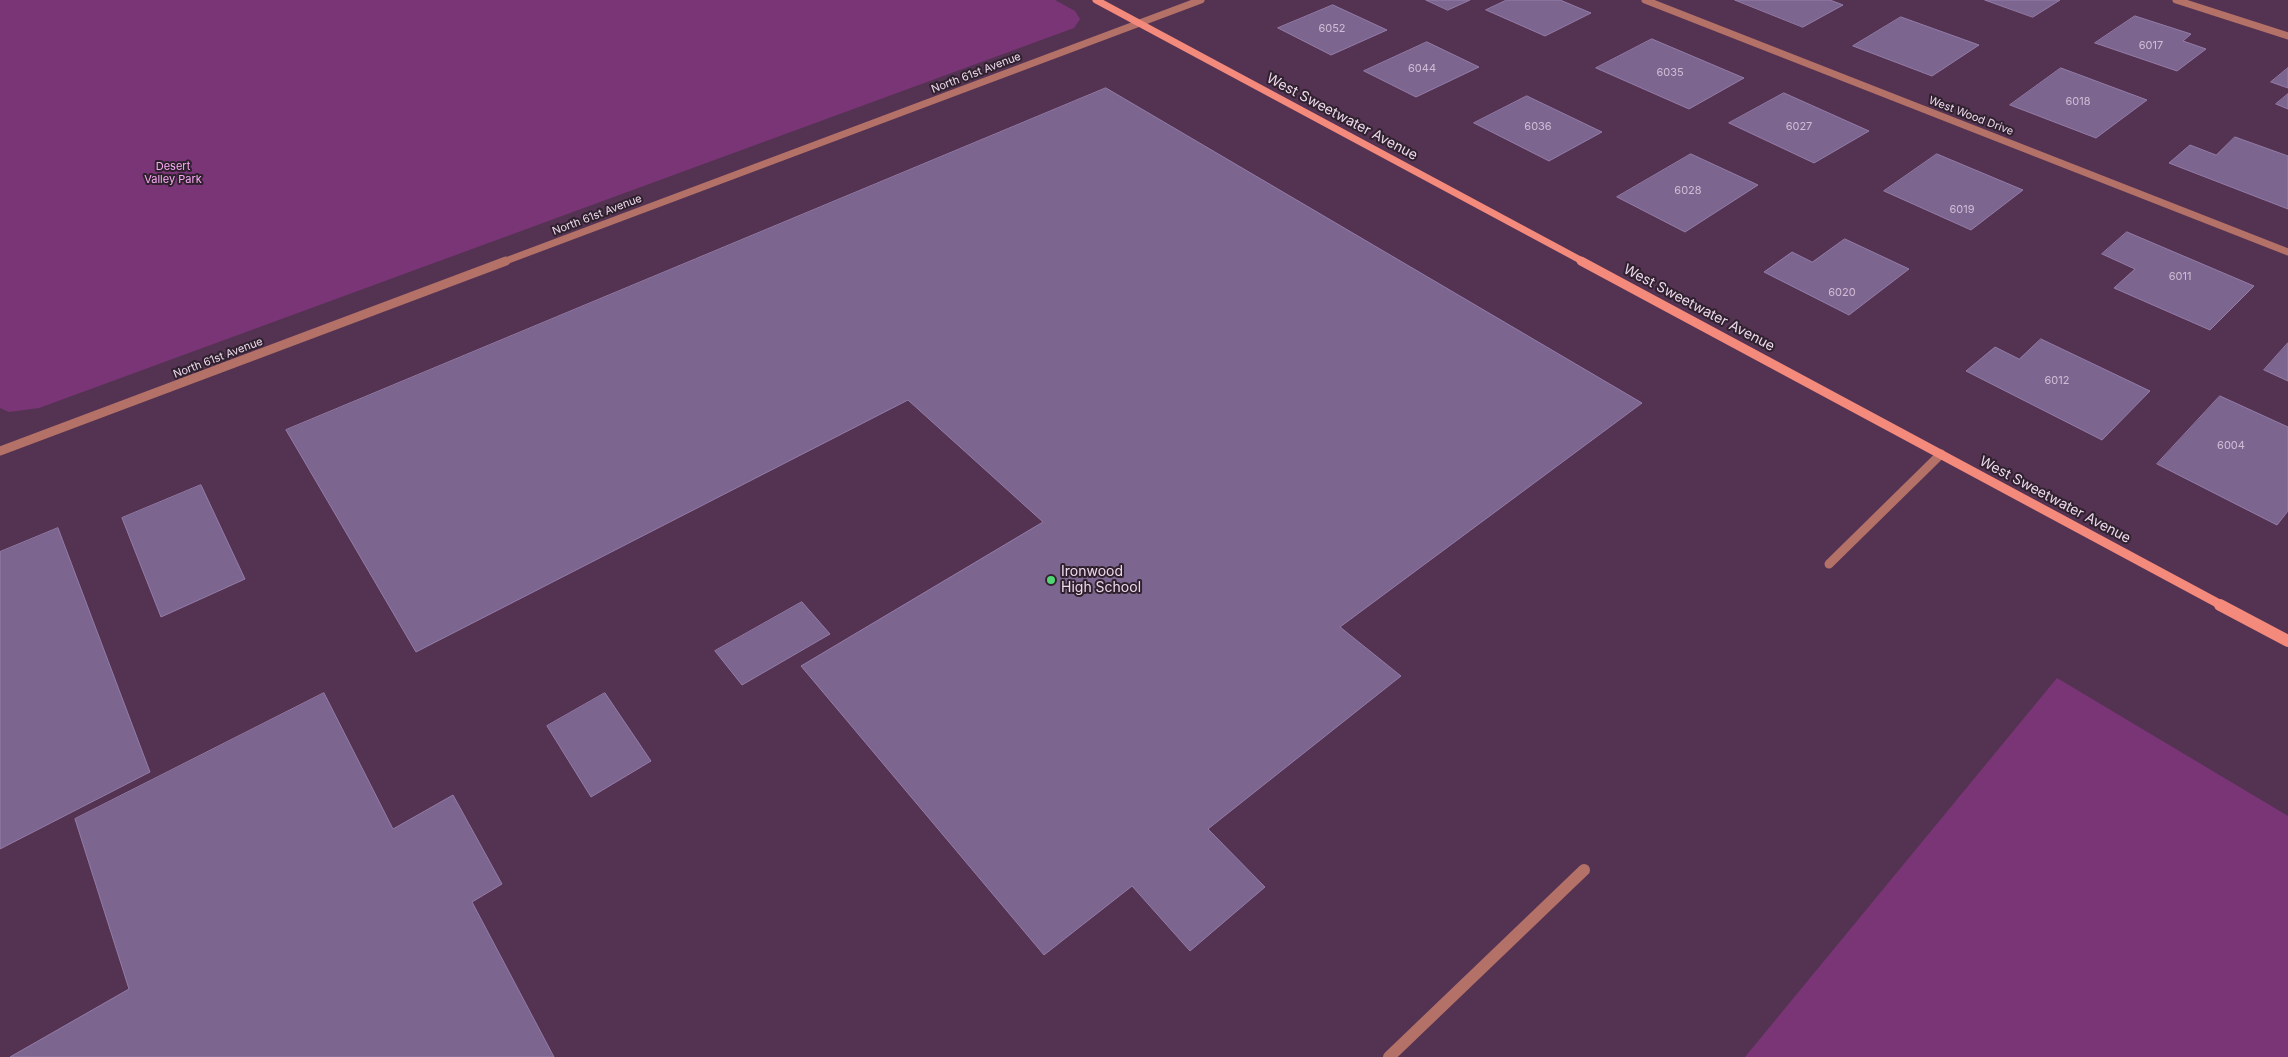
<!DOCTYPE html>
<style>
body{margin:0}
canvas{display:block;background:#543252}
</style>
<canvas width="2288" height="1057"></canvas>
<script>
const ctx = document.querySelector('canvas').getContext('2d');
ctx.lineJoin = 'round';
function fillPath(path, color) { ctx.fillStyle = color; ctx.fill(path, 'evenodd'); }
function trace(path, color, width, dash) { ctx.strokeStyle = color; ctx.lineWidth = width; ctx.lineCap = dash ? 'butt' : 'round'; ctx.setLineDash(dash || []); ctx.stroke(path); }
function drawText(font, color, halo, rows, align = 'center') {
  ctx.font = font + ' Inter,sans-serif'; ctx.lineWidth = 4; ctx.setLineDash([]); ctx.textBaseline = 'middle'; ctx.strokeStyle = halo; ctx.fillStyle = color; for (const [text, x, y, turn = 0] of rows) {
    ctx.save(); ctx.translate(x, y); ctx.rotate((+turn || 0) * Math.PI / 180); ctx.textAlign = isNaN(turn) ? turn : align; if (halo) ctx.strokeText(text, 0, 0); ctx.fillText(text, 0, 0); ctx.restore();
  }
}
fillPath(new Path2D(`
 M0,0H1055L1075,11L1080,19L1074,28L39,408L9,412L0,408Z
 M2057,678L2288,816V1057H1745Z`), '#793576');
const building = new Path2D(`
 M1426,0H1470L1448,10Z
 M1507,0H1560L1591,13L1545,36L1486,10Z
 M1735,0H1830L1843,5L1803,27Z
 M1985,0H2060L2033,17Z
 M1333,5L1387,30L1331,55L1278,28Z
 M2135,16L2191,34L2183,41L2206,49L2177,71L2095,43Z
 M1901,17L1979,45L1932,76L1853,46Z
 M1652,39L1744,78L1689,109L1596,68Z
 M1427,42L1479,67L1416,97L1364,71Z
 M2061,68L2147,100L2096,138L2010,105Z
 M2288,68V88L2271,82Z
 M1106,88L1642,403L1340,627L1401,676L1208,829L1265,887L1190,951L1132,886L1044,955L801,666L1043,522L908,400L416,652L286,430Z
 M1784,93L1869,131L1814,163L1729,123Z
 M2288,94V109L2276,104Z
 M1527,96L1602,132L1549,161L1474,123Z
 M2235,137L2288,156V209L2169,163L2190,145L2216,155Z
 M1691,154L1758,185L1685,232L1617,197Z
 M1937,154L2023,190L1971,230L1884,191Z
 M2127,232L2254,286L2210,330L2114,288L2135,269L2102,254Z
 M1845,239L1909,269L1849,315L1764,272L1792,252L1812,262Z
 M2041,339L2150,391L2102,440L1966,371L1995,347L2019,359Z
 M2288,343V381L2264,370Z
 M2220,396L2288,427V511L2277,525L2157,464Z
 M201,485L245,579L161,617L122,518Z
 M58,528L150,772L0,849V552Z
 M802,602L830,634L742,685L715,651Z
 M324,693L393,829L453,795L502,884L472,902L554,1057H10L129,989L75,819Z
 M605,693L651,761L591,797L547,726Z`);
fillPath(building, '#7c6690');
trace(building, '#937ca7', 1);
trace(new Path2D(`
 M1829,564L1941,454`), '#b47167', 9);
trace(new Path2D(`
 M1389,1057L1584,870`), '#b47167', 12);
trace(new Path2D(`
 M1645,0L2288,252
 M2176,0L2288,36
 M503,262L1201,0`), '#b47167', 7);
trace(new Path2D(`
 M0,451L506,261`), '#b47167', 9);
trace(new Path2D(`
 M1096,0L1584,262`), '#f48a7c', 7);
trace(new Path2D(`
 M1581,261L2223,606`), '#f48a7c', 9);
trace(new Path2D(`
 M2220,605L2288,641`), '#f48a7c', 12);
for (const [x, y, r, color] of [
 [1051,580,5,"#52d673"]
]) { const dot = new Path2D(); dot.arc(x, y, r, 0, 2 * Math.PI); ctx.fillStyle = color; ctx.fill(dot); trace(dot, '#30212f', 2); }
drawText('11px', '#d2bcd5', null, [
 ["6052",1332,29],
 ["6017",2151,46],
 ["6044",1422,69],
 ["6035",1670,73],
 ["6018",2078,102],
 ["6036",1538,127],
 ["6027",1799,127],
 ["6028",1688,191],
 ["6019",1962,210],
 ["6011",2180,277],
 ["6020",1842,293],
 ["6012",2057,381],
 ["6004",2231,446]
]);
drawText('11px', '#eed9ec', '#30212f', [
 ["North 61st Avenue",976,73,-21],
 ["West Wood Drive",1971,116,21],
 ["North 61st Avenue",597,215,-21],
 ["North 61st Avenue",218,358,-21]
]);
drawText('11px', '#faabf5', '#30212f', [
 ["Desert",173,167],
 ["Valley Park",173,180]
]);
drawText('14px', '#eed9ec', '#30212f', [
 ["West Sweetwater Avenue",1342,117,28],
 ["West Sweetwater Avenue",1699,308,28],
 ["West Sweetwater Avenue",2055,500,28]
]);
drawText('14px', '#eed9ec', '#30212f', [
 ["Ironwood",1061,572],
 ["High School",1061,588]
], 'left');
</script>
